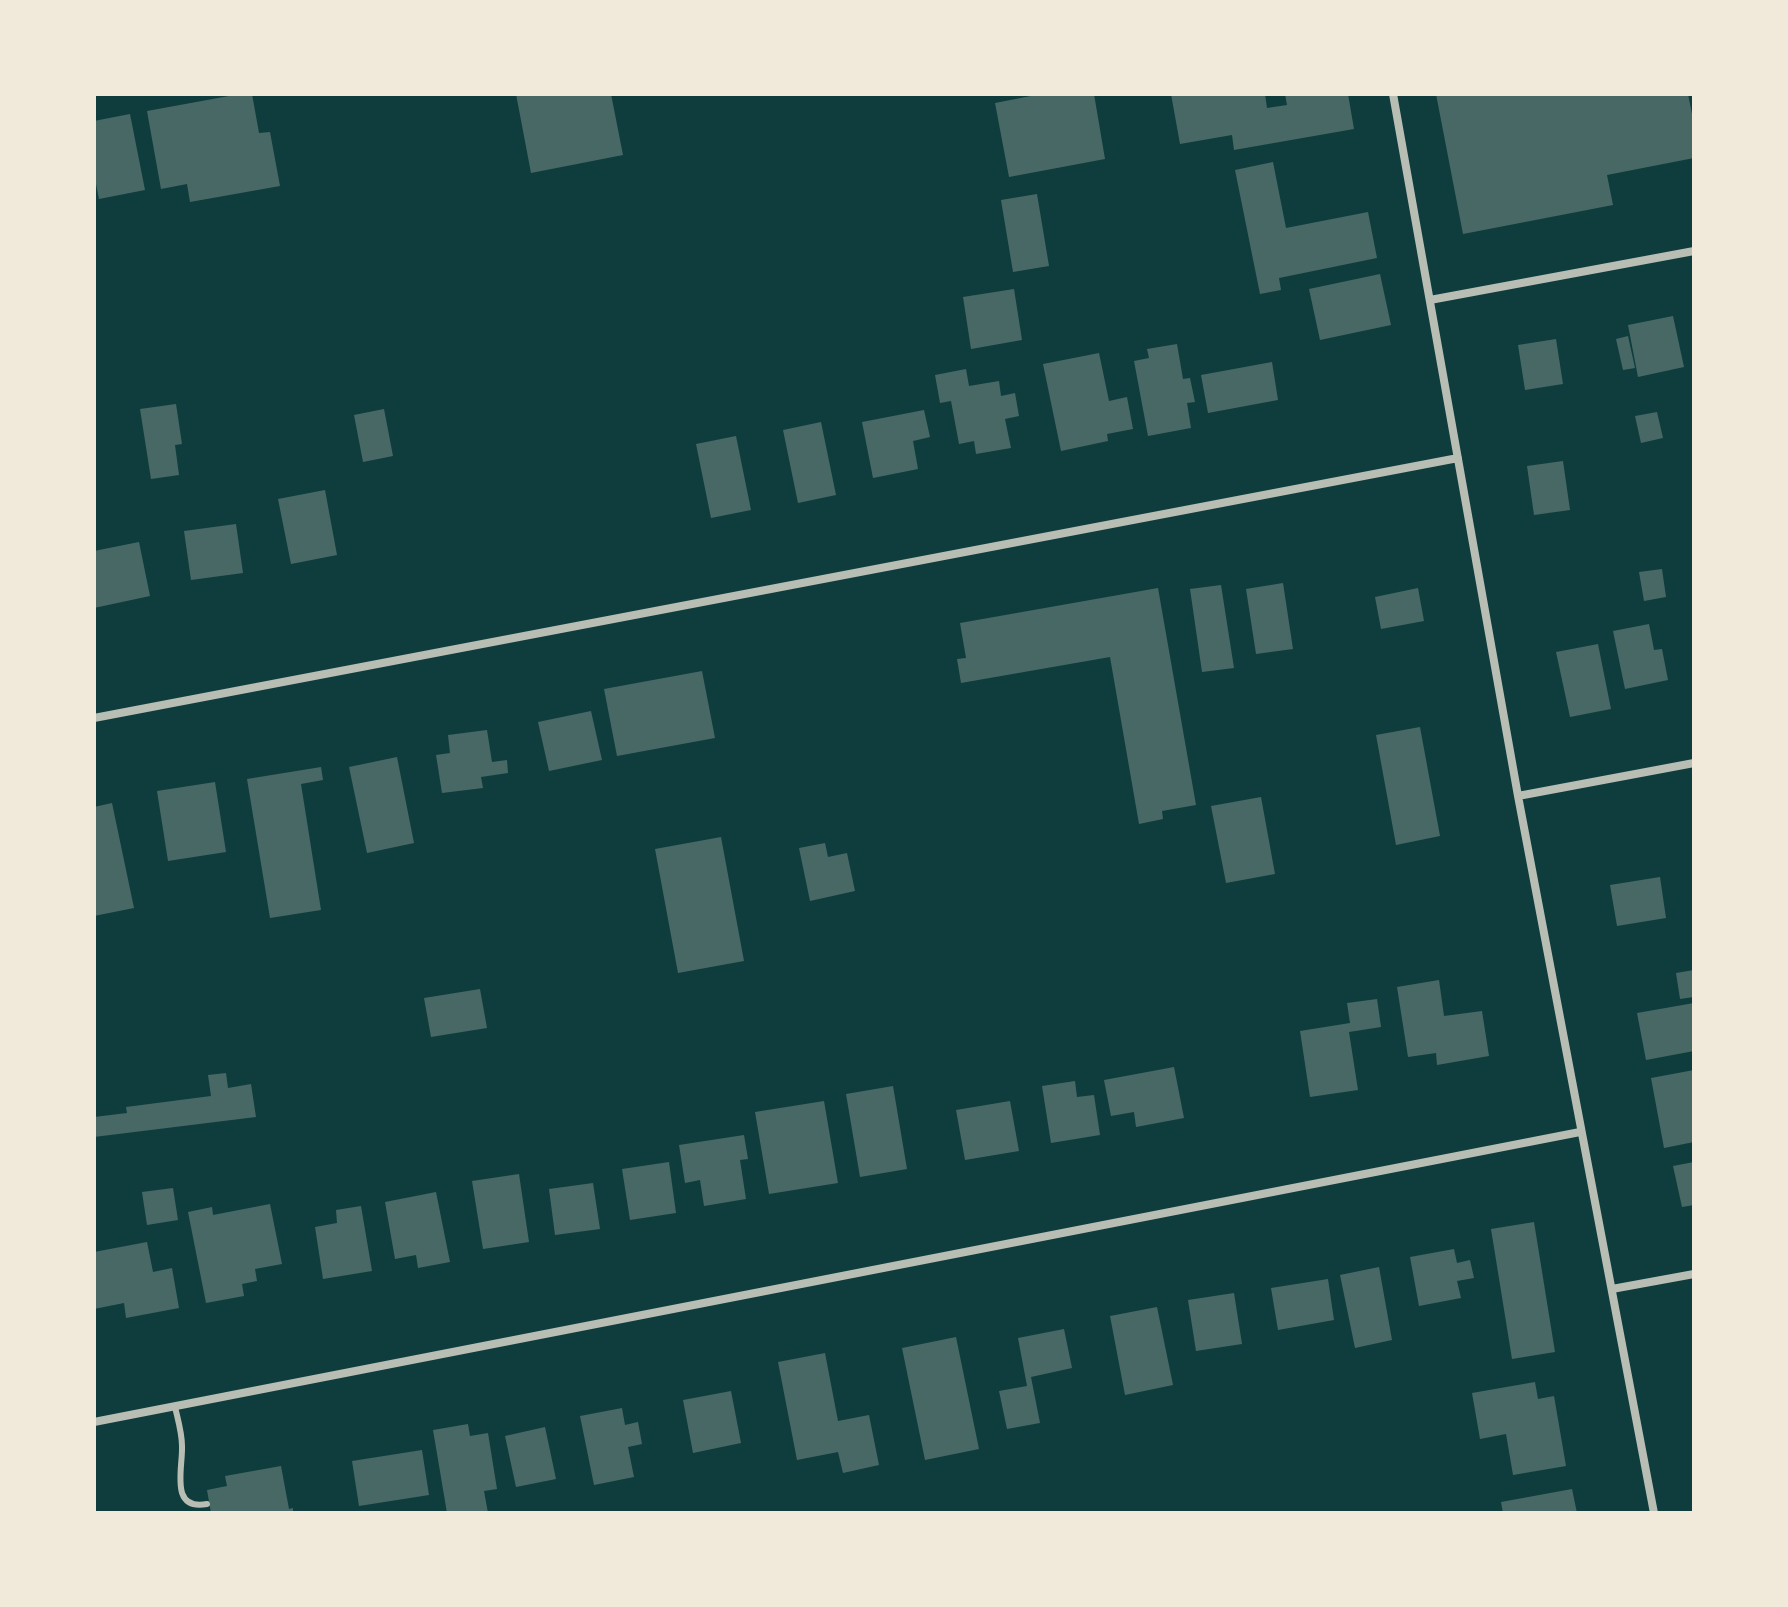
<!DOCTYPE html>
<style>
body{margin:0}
#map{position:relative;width:1788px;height:1607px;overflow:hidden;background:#0f3d3e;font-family:Poppins,sans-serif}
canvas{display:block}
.frame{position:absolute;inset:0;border:96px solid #f1e9da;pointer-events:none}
</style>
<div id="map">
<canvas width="1788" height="1607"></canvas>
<div class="frame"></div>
</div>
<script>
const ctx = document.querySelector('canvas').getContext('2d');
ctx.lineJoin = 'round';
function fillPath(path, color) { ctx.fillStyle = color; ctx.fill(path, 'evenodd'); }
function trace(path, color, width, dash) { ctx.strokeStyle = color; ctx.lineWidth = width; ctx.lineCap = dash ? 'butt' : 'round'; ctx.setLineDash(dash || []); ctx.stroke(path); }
fillPath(new Path2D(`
 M240,94H252L259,133L270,132L280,186L190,202L187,184L161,189L147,111Z
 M516,94H611L623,155L531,173Z
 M1041,94H1094L1105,159L1009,177L995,103Z
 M1171,94H1265L1267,108L1287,105L1285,94H1348L1354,129L1234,150L1232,135L1180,144Z
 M1436,94H1688L1694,124V158L1607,175L1613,205L1463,234Z
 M130,114L145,190L99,199L94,174V121Z
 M1273,162L1286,228L1368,212L1377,258L1279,278L1281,290L1260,294L1235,170Z
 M1037,194L1049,266L1013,272L1001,200Z
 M1380,274L1391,325L1320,340L1309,289Z
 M1014,289L1022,340L971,349L963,297Z
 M1673,316L1684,367L1638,377L1628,325Z
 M1628,336L1635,368L1623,370L1616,339Z
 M1556,339L1563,384L1525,390L1518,345Z
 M1177,344L1183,379L1190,378L1195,402L1187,403L1191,428L1148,436L1134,361L1149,358L1147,349Z
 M1099,353L1109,401L1127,397L1133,429L1107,434L1108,441L1061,451L1043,364Z
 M1272,362L1278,400L1208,413L1201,375Z
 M966,369L969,386L999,381L1001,396L1015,393L1019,416L1005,419L1011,448L976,454L974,441L959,444L951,401L940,403L935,375Z
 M176,404L182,444L175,445L179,475L151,479L140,409Z
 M384,409L393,456L363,462L354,415Z
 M924,410L930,437L913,441L918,469L873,478L862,422Z
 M1657,412L1663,438L1641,443L1635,416Z
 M821,422L836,495L798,503L783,430Z
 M736,436L751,510L711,518L696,444Z
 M1563,461L1570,510L1534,515L1527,466Z
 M325,490L337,555L291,564L278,499Z
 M236,524L243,573L191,580L184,531Z
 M139,542L150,596L94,608V551Z
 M1662,569L1666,597L1644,601L1639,572Z
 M1283,583L1293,649L1256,654L1246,589Z
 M1221,585L1234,668L1202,672L1190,589Z
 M1158,588L1196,805L1162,811L1163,819L1139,824L1110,657L961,683L957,659L966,658L960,623Z
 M1418,588L1424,621L1381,629L1375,597Z
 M1649,624L1654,650L1662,649L1668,680L1625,689L1613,631Z
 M1598,644L1611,709L1570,717L1556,652Z
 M702,671L715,738L617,756L604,689Z
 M591,711L602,760L549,771L538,722Z
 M1420,727L1440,836L1396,845L1376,735Z
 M487,730L492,762L507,760L508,773L481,777L483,788L442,793L436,755L450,753L448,735Z
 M397,757L414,843L367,853L349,767Z
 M321,767L323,780L301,784L321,910L270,918L247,779Z
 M215,782L226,852L168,861L157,791Z
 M1261,797L1275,874L1226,883L1211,806Z
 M112,803L134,908L94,916V807Z
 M721,837L744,961L678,973L655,849Z
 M825,843L828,857L847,853L855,891L810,901L799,848Z
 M1660,877L1666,918L1617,926L1610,885Z
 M1694,970V997L1680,999L1676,973Z
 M1439,980L1444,1016L1482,1011L1489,1056L1437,1065L1436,1053L1408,1057L1397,987Z
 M480,989L487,1028L431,1037L424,998Z
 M1377,999L1381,1027L1349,1032L1358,1090L1310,1097L1300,1031L1350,1023L1347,1003Z
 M1694,1003V1051L1646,1060L1637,1013Z
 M1174,1067L1184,1118L1136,1127L1134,1112L1111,1116L1104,1080Z
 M1694,1070V1142L1664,1148L1651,1078Z
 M226,1073L228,1088L251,1084L256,1117L94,1137V1117L127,1113L126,1107L211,1096L208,1075Z
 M1075,1081L1077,1097L1094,1095L1100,1135L1051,1143L1042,1086Z
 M893,1086L907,1169L860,1177L846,1094Z
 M824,1101L838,1183L769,1194L755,1112Z
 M1010,1101L1019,1151L965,1160L956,1110Z
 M744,1135L748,1159L740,1160L746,1199L704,1206L700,1180L685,1183L679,1145Z
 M669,1162L676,1213L630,1220L622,1169Z
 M1694,1162V1205L1682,1207L1673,1166Z
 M519,1174L529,1242L483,1249L472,1181Z
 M593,1183L600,1229L555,1235L549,1189Z
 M173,1188L178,1220L147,1225L142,1192Z
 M436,1192L450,1262L418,1268L416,1255L395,1259L385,1202Z
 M270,1204L282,1264L255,1269L257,1281L242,1284L244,1296L206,1303L188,1212L212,1207L213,1215Z
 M361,1206L372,1271L323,1279L315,1227L337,1223L336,1210Z
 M1534,1222L1555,1352L1512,1359L1491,1229Z
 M147,1242L153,1272L172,1268L179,1308L126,1318L124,1303L94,1309V1252Z
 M1454,1249L1457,1263L1470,1260L1474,1278L1457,1281L1461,1298L1419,1306L1410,1257Z
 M1379,1267L1392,1340L1355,1348L1340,1275Z
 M1328,1279L1334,1320L1278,1330L1271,1288Z
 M1234,1293L1242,1344L1196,1351L1188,1300Z
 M1157,1307L1173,1385L1125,1395L1110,1316Z
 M1064,1329L1072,1368L1031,1377L1040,1423L1007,1429L999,1391L1027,1386L1018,1338Z
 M956,1337L979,1449L925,1460L902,1348Z
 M825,1353L838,1421L869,1415L879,1465L843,1473L838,1452L797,1460L778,1362Z
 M1535,1382L1538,1399L1554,1396L1566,1466L1513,1475L1506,1434L1480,1439L1472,1393Z
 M731,1391L741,1443L693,1453L683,1400Z
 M622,1408L625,1425L638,1422L642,1444L628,1447L634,1477L594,1485L580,1416Z
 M468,1424L470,1436L488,1433L497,1489L484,1491L488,1513H447L433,1430Z
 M545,1427L556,1479L516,1487L505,1436Z
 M422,1450L429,1495L359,1506L352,1461Z
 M281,1466L289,1509L293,1508V1513H211L207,1490L227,1486L225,1476Z
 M1572,1489L1577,1513H1503L1501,1502Z`), '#486865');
trace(new Path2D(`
 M175,1407C178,1420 182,1433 182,1446C183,1468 169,1511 207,1504`), '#b8beb3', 6);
trace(new Path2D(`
 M1393,94L1518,796L1654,1513
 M1430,300L1694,251
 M94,718L1458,458
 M1518,796L1694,763
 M1612,1289L1694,1274
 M94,1422L1580,1132`), '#b8beb3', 8);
</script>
